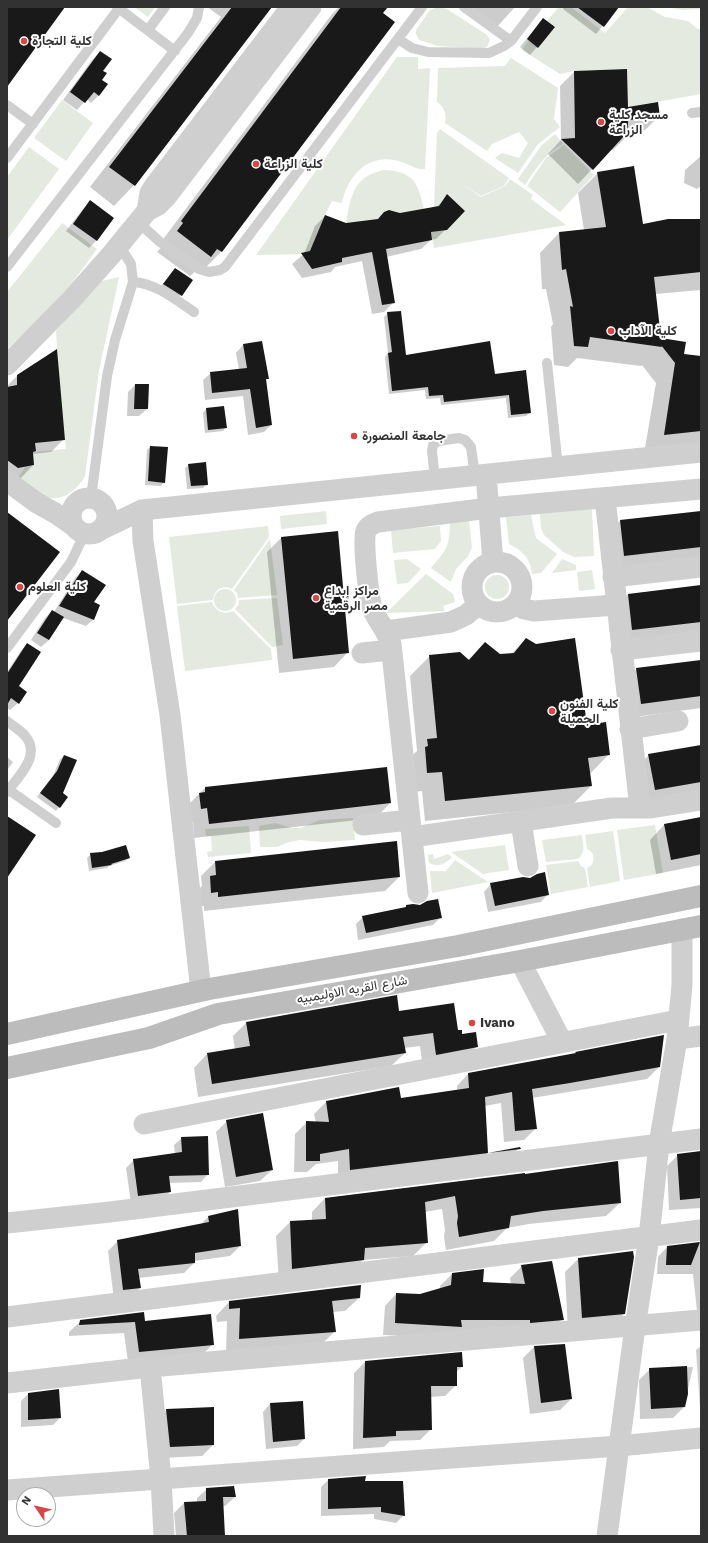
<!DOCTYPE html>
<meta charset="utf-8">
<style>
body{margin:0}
#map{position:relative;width:708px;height:1543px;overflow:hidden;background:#fff;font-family:"Work Sans",sans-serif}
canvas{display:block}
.frame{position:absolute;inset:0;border:8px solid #323232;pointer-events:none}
.north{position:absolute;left:16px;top:1487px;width:40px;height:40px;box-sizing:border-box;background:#fff;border:1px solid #adadad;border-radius:50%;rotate:304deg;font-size:11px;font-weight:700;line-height:16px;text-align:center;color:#323232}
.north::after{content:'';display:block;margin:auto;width:14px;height:18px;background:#d64747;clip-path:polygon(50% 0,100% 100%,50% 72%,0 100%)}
</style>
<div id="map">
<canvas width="708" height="1543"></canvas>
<div class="frame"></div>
<div class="north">N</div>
</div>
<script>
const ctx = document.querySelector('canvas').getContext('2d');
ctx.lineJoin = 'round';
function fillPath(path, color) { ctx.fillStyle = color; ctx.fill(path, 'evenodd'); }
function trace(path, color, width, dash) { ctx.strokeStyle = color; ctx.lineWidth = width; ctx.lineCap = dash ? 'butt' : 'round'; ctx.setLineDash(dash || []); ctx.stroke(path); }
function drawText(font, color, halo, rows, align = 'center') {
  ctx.font = font + ' "Work Sans",Vazirmatn,sans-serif'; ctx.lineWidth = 4; ctx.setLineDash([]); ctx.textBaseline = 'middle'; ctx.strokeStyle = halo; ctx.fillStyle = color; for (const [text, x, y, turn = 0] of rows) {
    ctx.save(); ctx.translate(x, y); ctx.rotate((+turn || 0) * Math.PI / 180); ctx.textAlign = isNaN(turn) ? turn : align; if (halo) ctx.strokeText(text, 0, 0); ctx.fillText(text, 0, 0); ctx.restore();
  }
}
fillPath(new Path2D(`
 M134,7H155L148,17Z
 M437,7L447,9L487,35L490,40L487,47L481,49L438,46L419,40L416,34V30L430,10Z
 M559,7H571L605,33L628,7H647L665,17L688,21L698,29H701V94L628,107L627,69L574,71L560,74L522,50L529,40L538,48L554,27L547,21Z
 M666,7H701V9L683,10Z
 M397,57H418V69L430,68L425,169C416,170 411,165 402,162C370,151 348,174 342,203L332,201L325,215L311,251L307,252L305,254L256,255Z
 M511,58L558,88L554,119L560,127L538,144L518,173L495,158L502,153L519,158L528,143L519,132L492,144L487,151L445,123C447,114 444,107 437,102L438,68L505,66Z
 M62,100L93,123L66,161L34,138Z
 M440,129L509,178L504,186L481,196L461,183L481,197L505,186L510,179L533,195L531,199L566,225L434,248L431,232C447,230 454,222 465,211L447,194L438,207H434L437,133Z
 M555,134L563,144C545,153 536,169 525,185L518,179L541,146Z
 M564,145L594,175L560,212L527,186L546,158Z
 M29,147L59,169L7,240V177Z
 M383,170C413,171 418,182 424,209L402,216L398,212L389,210L379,220L346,223C351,196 353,177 383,170Z
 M62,223L97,249L72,283L48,311L7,349V292Z
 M119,277L99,371L85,476C78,489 61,504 44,496C35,491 27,484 18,478L25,467L34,465L33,452L66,449L60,395L56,331L98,282Z
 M592,509L594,556L574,557L563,552L544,535L541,528L540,514Z
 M326,511L327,524L281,529L280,516Z
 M531,515L536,538L557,554L541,573L532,574C531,559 522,550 509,544L506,517Z
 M469,520L472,548L468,556L456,569L451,582L431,568C448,548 449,548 450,521Z
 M268,526L269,537L232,589C222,584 214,590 213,600L177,604L169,537Z
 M440,526L441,541L435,549L393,553L391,530Z
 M270,539L277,595L238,598L237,593L234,590Z
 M407,559L421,569L408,583L397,584L394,560Z
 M562,559L576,565V570L552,573Z
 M592,570L595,589L579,591L577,572Z
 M426,574L453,594L455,602L443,606L445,611L386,613Z
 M485 587a12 12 0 1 1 24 0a12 12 0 1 1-24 0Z
 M214 600a11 11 0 1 1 22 0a11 11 0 1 1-22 0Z
 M277,598L283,645L272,647L235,609L239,604V600Z
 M212,602C216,612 224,615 233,611L271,649L272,660L185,671L177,606Z
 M353,818L355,840L324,842L300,840L289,842L277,847H260L259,826L275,823L293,828H300L320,820Z
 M655,825L663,873L624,880L617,830Z
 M249,826L251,853L208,857L207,852L212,851L211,836H206L205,829Z
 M613,831L620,881L590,887L587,868L592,865C595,858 594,852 587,849L585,835Z
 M582,835C583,845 586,854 577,859L546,862L542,840Z
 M505,845L509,870L483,874L451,852Z
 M433,854L434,859L448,854L452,857C445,864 439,868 429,863L428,855Z
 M455,860L488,882L432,893L430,871H446Z
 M578,861L581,866L585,868L588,887L551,894L546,865Z`), '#e4eadf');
fillPath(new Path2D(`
 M207,7H271L134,185L114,206L90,187L221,17Z
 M339,7H386L382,13L393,22L221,252L201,272L198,269L190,276L157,252L164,244L161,242L332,14Z
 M473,7H515L496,28L471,10Z
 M564,7H618L596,34L563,9Z
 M543,19L537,47L530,55L520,47Z
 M100,52L102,71L99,95L91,103L87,99L77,110L63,100L92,60Z
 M626,70L627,109L659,116L645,130L627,132V136L613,150H610L578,184L548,154L561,140L560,86L574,72Z
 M701,156V186L697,189L684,183L685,170Z
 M598,173L642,225L701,220V290L655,294L660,339L683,354L701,357V448L644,454L656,383L642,365L641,366L577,358L568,367L554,365L551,327L553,324L546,289H542L540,253L559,233L584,230L578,193Z
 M447,196L446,229L436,239L431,240L421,249L386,257L394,302L384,312L372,314L362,261L335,267L331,272L302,278L292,264L304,254L315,226L325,216L346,224L378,220L400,214L436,208Z
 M90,202L113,218L96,241L89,248L66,231L83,209Z
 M175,269L181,295L173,302L157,291Z
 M388,313L405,356L494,375L530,413L526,416L508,418L506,398L441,405L440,398L426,399L425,390L389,394L385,357L388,353L384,317Z
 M243,345L268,378L265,381L271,425L264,432L248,435L243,396L205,400L203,380L211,373L239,370L236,353Z
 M17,376L64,439L51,452L32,454L33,465L21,478L7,480V386Z
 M135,385L147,409L139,416H127L128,392Z
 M224,407L226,427L223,431L205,433L203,413L206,409Z
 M150,447L164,482L161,486L145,485L147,450Z
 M189,465L207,484L203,488L187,489L185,468Z
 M701,512V560L609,570L605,535L620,521Z
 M282,537L348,652L334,667L279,673L267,552Z
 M83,571L93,603L94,619L86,626L63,618L49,640L41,647L31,640L45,618L52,611L54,612L75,578Z
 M701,586V634L618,644L614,609L628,594Z
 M526,639L586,727L609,754L590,774L591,786L571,806L425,821L422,791L407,793V760L417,751L410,676L430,656L468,660L485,643L500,655L511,654Z
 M27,644L18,686V703L10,710L7,708V672L20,652Z
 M701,661V708L627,718L622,683L637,669Z
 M701,746V792L641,803L635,769L649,755Z
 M64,756L62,793L59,807L56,811L37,797L53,776L60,759Z
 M7,757L13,762L7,770Z
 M386,768L390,803L376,818L194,838L193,822L186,823L185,808L205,788Z
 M701,818V865L656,874L650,840L664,825Z
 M103,852L129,858L125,861L109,866L107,868L89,871L87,858L91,854Z
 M215,862L399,877L385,891L204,911V906L197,907L196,892L202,886L201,876Z
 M491,884L548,894L541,902L488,912L484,892Z
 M406,906L441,917L433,925L358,940L356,924L363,917L403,909Z
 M398,1012L457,1031L477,1046L463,1060L423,1068L420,1046L404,1048L405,1053L391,1066L198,1097L194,1068L207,1054L235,1050L233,1036L246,1023Z
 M659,1067L647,1079L532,1098L536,1128L524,1140L504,1142L501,1103L485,1106L487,1154L519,1148L508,1161L338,1181V1161L316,1164L307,1172H294L295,1134L307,1122L316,1123L314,1114L326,1102L400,1099L457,1090V1086L468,1074Z
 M227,1121L272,1170L260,1181L225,1187L216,1132Z
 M182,1138L208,1174L201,1182L169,1183L170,1192L163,1199L131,1203L126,1168L134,1160L175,1154L174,1145Z
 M701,1152V1208L669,1210L667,1166L678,1155Z
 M524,1174L620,1203L606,1216L529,1224L507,1228L494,1241L446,1250L444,1237L445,1230L442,1209L425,1212L427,1242L413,1256L363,1260L349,1273L279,1282L276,1236L290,1222L312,1221V1212L325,1198Z
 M208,1217L240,1246L230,1256L194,1261V1263L184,1273L138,1278L140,1288L130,1298L114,1300L108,1251L118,1241L200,1225Z
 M701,1243V1311H697L693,1274H657L658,1257L667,1247Z
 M579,1258L624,1314L610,1328L568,1331L565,1272Z
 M522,1266L562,1319L551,1331L449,1338L383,1335L385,1306L396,1294L420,1295L440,1289V1286L452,1274L482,1283L511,1285L510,1278Z
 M359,1298L345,1311L332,1312L335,1331L322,1344L226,1352L227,1321L217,1322L216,1316L229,1302Z
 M143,1313L144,1322L212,1345L201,1356L128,1362L124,1333L69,1336V1332L81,1321Z
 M701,1346V1422L696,1350Z
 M534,1347L571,1399L560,1410L530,1414L523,1358Z
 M365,1362L462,1367L456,1372V1385L445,1396L430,1397L431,1429L420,1440L390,1441L384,1447L353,1449L354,1373Z
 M693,1367L684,1407L673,1418L640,1419L639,1380L650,1369Z
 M58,1390L60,1418L53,1425L21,1427V1401L28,1394Z
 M270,1404L304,1439L297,1446L266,1449L263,1412Z
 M167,1410L213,1445L202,1456L159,1458L156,1421Z
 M328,1480L364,1482L404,1515L396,1523L374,1519V1514L321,1516V1487Z
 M207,1489L235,1497L225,1506H223L224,1536H176L174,1513L184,1503L197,1502V1498Z`), '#0003');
fillPath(new Path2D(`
 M7,7H65L7,87Z
 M232,7H272L135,186L109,167Z
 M341,7H388L383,13L395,22L222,252L217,249L211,257L177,231L183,223L181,221Z
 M577,7H619L604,27Z
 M543,18L555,27L538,48L527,39Z
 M100,51L112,59L103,71L107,73L102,80L108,84L99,96L94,92L85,103L70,92Z
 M627,69L628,107L658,102L660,117L628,120V136H624L593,170L561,139L575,138L574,71Z
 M634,166L643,224L668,219H701V272L654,277L661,338L686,342L684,354L701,356V431L664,435L675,363L661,345L662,347L590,337L588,347L574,346L570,306L573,307L566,269L562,270L559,232L606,227L597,172Z
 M447,194L465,211L447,230L431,232L432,240L386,249L395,303L382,305L372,252L342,258V262L312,269L301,253L310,251L325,215L346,223L378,219L384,212L389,210L400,213L439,206Z
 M90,200L114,218L97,241L73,224Z
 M175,268L193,280L182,296L163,284Z
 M401,311L406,355L490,341L495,374L526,370L531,413L511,415L509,395L444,402L443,395L429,396L428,387L392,391L388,353L392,352L387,312Z
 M262,341L269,379H266L272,425L256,428L250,389L212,393L210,372L247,368L243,344Z
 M57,349L65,440L35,443L36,451L33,452L34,465L18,468L7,460V387L17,385V375Z
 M135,384H149L148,409H134Z
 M224,406L227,428L208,430L206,408Z
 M150,446L168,447L165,483L148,481Z
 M206,462L208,485L191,486L188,464Z
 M701,511V547L624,556L620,520Z
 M7,512L60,552L7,621Z
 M338,531L349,653L293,659L281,537Z
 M82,570L106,585L94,602L100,605L94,620L59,606Z
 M701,585V622L632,630L628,594Z
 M52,610L64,617L49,640L37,633Z
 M526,638L536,644L575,638L587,725L606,722L610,755L588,758L592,786L445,801L442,772L427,773L425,747L428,746L427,739L437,738L429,655L460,652L469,660L485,642L500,654L514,653Z
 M27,643L41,652L19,686L27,692L19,704L11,698L7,705V674Z
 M701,660V696L641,704L636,668Z
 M701,745V782L655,790L648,754Z
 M64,755L77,760L63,793L68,797L60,808L40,793L57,771Z
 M387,767L391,803L209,824L207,808L201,809L199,793L205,792V787Z
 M7,816L36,835L7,878Z
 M701,817V854L671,860L664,824Z
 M397,841L400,877L218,897V892L211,893L210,876L216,875L215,861Z
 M126,845L130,858L111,864L112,865L92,868L90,853L102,852Z
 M545,872L549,895L495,906L490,883L523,877L530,878L537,874Z
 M438,899L442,918L366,933L362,916L406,907V905L413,904L420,905L427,901Z
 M397,995L399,1011L454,1003L458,1030H462V1034L476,1032L478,1047L436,1055L433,1033L403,1037L406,1053L212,1084L207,1053L250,1046L246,1022Z
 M664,1035L660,1067L570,1083L532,1089L537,1129L515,1131L512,1092L485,1097L488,1153L520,1147L521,1149L350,1170L349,1149L320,1154V1161H306V1121L329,1122L326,1101L399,1087L401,1098L469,1088L468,1073L576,1053L575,1052Z
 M263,1113L273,1170L236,1177L226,1120Z
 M208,1136L209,1175L169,1176L171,1192L138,1196L133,1159L182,1152L181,1137Z
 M701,1151V1198L680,1200L677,1154Z
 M618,1161L621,1203L543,1211L511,1216L509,1228L459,1237L457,1223L458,1216L455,1196L425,1202L428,1243L365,1248L364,1260L292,1269L290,1221L326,1219L325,1198L525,1173V1174Z
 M238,1209L241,1246L195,1253V1263L138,1269L141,1288L123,1290L117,1240L209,1222L208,1216Z
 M700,1242L691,1265H666L667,1246Z
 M633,1251L634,1257L625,1314L582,1318L578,1258Z
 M552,1261L564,1320L530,1323V1320H461L462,1327L395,1323L396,1293L420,1294L451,1285L452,1273L484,1269L483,1282L525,1284L521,1265Z
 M361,1285L360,1298L332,1301L336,1332L239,1339L240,1308L229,1309V1301Z
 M144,1312L145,1321L211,1314L214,1345L139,1352L135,1322L79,1325L80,1320Z
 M565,1344L572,1399L541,1403L534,1346Z
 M462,1352L463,1367H457V1386H431L432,1430L396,1431V1436L363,1438L365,1361Z
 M687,1366L688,1394L685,1407L651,1409L649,1368Z
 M59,1389L61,1418L28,1420V1393Z
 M303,1401L305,1439L273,1442L270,1403Z
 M214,1407V1445L170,1447L166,1409Z
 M366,1476L365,1481H403L405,1516L381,1512V1507L328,1509V1479Z
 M234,1486L236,1497H223L225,1536H187L184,1502L206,1501V1488Z`), '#191919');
trace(new Path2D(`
 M117,7L175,51
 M464,7L511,41
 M148,30L165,7
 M398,39L412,48L428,52L489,53L504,46L511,41L537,7
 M7,105L33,124
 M692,113L701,112
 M7,158L120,7
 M138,222L160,242L199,269L209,272L220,270L225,267L422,7
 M7,267L188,33L197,18L199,7
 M133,282C156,283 176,300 194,312
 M547,363L558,467
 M435,480L432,451L433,445L438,441L459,438L465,440L471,447L475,476
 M91,498L107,376L115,340L133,282L131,264L119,245
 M7,648L71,562L85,533
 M7,721C13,726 22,731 26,737C41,756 18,777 7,792
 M9,790L56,823`), '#cfcfcf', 10);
trace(new Path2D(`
 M147,211L150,193L155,185L291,7
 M7,365L71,300L111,255L147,211L158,205L167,196L311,7
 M486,475L493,562
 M7,481L37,503L55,513L75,527
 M605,498L640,808
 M71 516a18 18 0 1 1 36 0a18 18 0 1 1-36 0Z
 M142,510L143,541L170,715L201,991
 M98,531L142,510L701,452
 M472 587a25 25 0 1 1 50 0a25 25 0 1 1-50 0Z
 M613,577L701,567
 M516,603L524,609L534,611L616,605
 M386,631L451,622L466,615L479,604
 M621,650L701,641
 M362,653L391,650
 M630,729L678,721
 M521,822L528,866
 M363,825L410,820
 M412,837L612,808H651L701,800
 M418,893L391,644C387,630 377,621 372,608C369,598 362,539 366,531C368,526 373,524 378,522L489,508L701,489
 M520,961L562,1042
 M677,1039L701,1036
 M144,1124L678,1020
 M7,1223L110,1212L701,1139
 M7,1317L701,1230
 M150,1367L161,1479L164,1536
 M7,1383L150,1367L701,1320
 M7,1490L619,1446L701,1438
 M607,1536L635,1327L649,1237L659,1144L677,1039L682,985V929`), '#cfcfcf', 21);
trace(new Path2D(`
 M7,1034L209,989L458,946L701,896
 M7,1068L149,1038L218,1014L520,961L701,926`), '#bcbcbc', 22);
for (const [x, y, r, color] of [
 [24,41,4,"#d64747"],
 [601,122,4,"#d64747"],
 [256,164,4,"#d64747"],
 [611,331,4,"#d64747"],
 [354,436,4,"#d64747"],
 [20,587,4,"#d64747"],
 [316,598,4,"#d64747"],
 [552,711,4,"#d64747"],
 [472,1023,4,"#d64747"]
]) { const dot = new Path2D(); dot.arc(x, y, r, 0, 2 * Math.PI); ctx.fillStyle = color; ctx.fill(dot); trace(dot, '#fff', 1.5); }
drawText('bold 13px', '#323232', '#fff', [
 ["كلية التجارة",32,41],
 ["مسجد كلية",609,115],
 ["الزراعة",609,130],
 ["كلية الزراعة",264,164],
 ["كلية الآداب",619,331],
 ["جامعة المنصورة",362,436],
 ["كلية العلوم",28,587],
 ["مراكز إبداع",324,591],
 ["مصر الرقمية",324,606],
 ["كلية الفنون",560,704],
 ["الجميلة",560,719],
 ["Ivano",480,1023]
], 'left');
drawText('13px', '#323232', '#fff', [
 ["شارع القريه الاوليمبيه",352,990,-10]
]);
</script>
